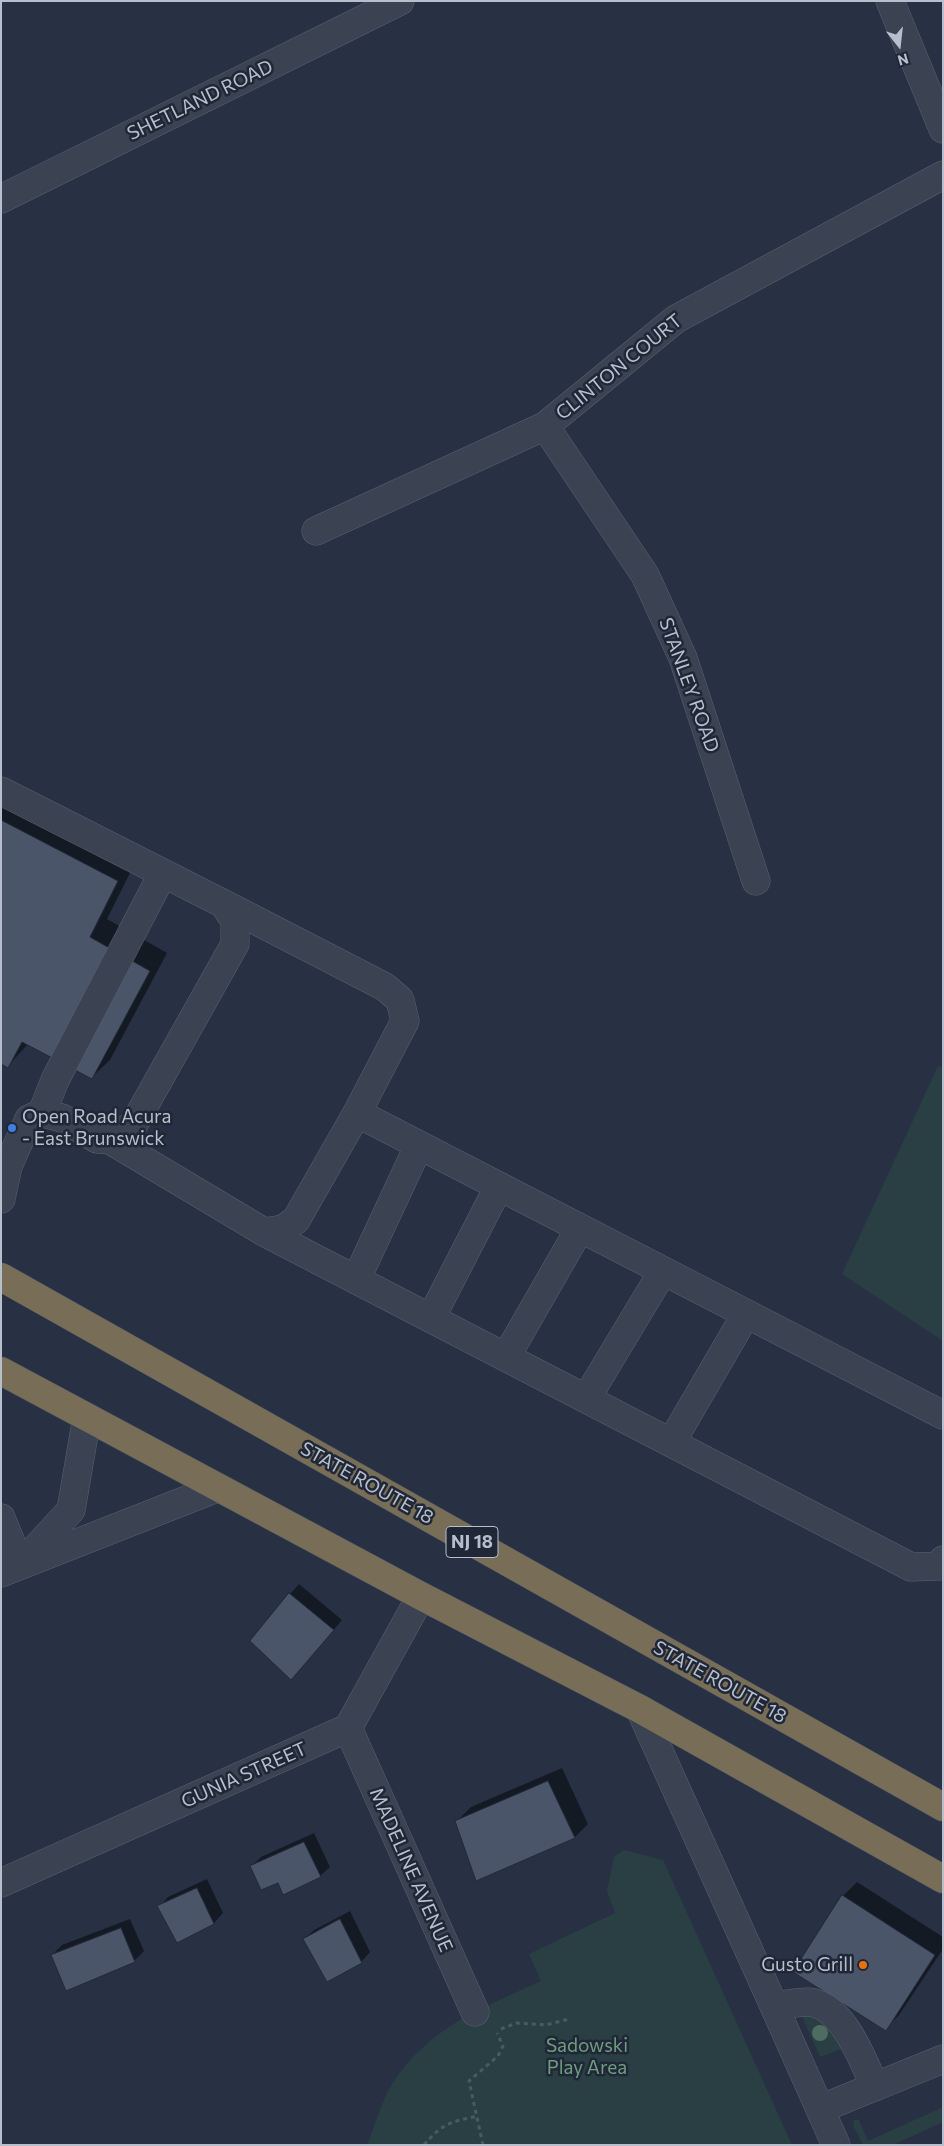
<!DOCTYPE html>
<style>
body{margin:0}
#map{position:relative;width:944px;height:2146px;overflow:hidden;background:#273143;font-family:Commissioner,sans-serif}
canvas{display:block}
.frame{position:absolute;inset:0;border:2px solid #b8bfcc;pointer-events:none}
.north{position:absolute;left:874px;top:20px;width:50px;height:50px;-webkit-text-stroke:4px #202838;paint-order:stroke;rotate:164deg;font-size:14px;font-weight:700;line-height:20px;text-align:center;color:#b8bfcc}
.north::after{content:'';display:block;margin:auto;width:18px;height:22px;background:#b8bfcc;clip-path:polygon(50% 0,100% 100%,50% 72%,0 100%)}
</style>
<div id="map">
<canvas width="944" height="2146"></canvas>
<div class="frame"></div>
<div class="north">N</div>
</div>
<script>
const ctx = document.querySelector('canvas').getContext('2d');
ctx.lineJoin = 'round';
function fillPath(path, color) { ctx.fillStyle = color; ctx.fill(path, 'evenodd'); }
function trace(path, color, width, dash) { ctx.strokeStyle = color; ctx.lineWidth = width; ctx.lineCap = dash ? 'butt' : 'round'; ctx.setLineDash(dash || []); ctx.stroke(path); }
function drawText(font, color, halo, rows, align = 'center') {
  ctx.font = font + ' Commissioner,sans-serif'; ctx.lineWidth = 5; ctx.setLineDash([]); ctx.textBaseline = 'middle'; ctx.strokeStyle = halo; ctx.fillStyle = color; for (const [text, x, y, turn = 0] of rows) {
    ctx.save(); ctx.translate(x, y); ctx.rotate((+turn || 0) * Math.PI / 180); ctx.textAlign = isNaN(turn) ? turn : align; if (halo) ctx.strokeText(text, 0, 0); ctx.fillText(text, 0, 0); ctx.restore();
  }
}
fillPath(new Path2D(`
 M938,1066L943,1068V1341L842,1274Z
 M624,1850L663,1860L792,2145H367C375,2126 381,2102 392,2084C430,2026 481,2009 541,1981L529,1954L615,1913L607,1891L614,1857Z
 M809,2014L824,2023L844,2048L820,2057L802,2016Z
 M943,2107V2122L893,2145H863L853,2125L854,2120H859L868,2141Z`), '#293f44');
fillPath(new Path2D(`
 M1,793L135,863L107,919L167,953L110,1060L92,1077L28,1044L8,1066L1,1063Z
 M299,1584L342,1620L300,1669L290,1594Z
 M562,1768L588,1824L575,1837L457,1821L471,1807Z
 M314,1833L330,1867L320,1876L278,1881L252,1866L261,1857Z
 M207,1879L223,1913L214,1923L177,1942L159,1907L168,1897Z
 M857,1882L943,1937V1949L899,2015L885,2029L843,1896Z
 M350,1911L370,1952L361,1962L304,1939L314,1930Z
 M130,1919L144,1951L134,1961L52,1955L62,1945Z`), '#0007');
const building = new Path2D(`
 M1,820L118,881L90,937L150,971L92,1079L22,1042L8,1068L1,1064Z
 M289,1593L334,1630L291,1680L250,1641Z
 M548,1781L575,1838L476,1881L455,1821Z
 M304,1842L321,1877L283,1895L278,1883L261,1890L250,1866Z
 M197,1888L214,1924L177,1943L157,1906Z
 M842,1895L935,1955L886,2031L793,1972Z
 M340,1919L362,1963L327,1982L303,1939Z
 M121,1928L135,1962L66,1991L51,1955Z`);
fillPath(building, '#4b5569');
trace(building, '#222a3a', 1);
const minor = new Path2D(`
 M890,1L943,129
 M1,199L400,1
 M545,426L645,575L683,658L756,881
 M316,531L545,426L676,319L943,175
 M1,791L224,904L235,921V944L134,1124L110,1140L97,1139L62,1118L42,1113L29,1119L8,1166L1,1199
 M224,904L385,987L400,1000L405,1021L357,1113L943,1415
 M42,1113L55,1080L163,873
 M110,1140L264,1232L283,1229L296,1220L357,1113
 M264,1232L911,1567L939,1566L943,1560
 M356,1280L419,1145
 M431,1318L499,1186
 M506,1357L580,1228
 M586,1399L663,1271
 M671,1443L746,1314
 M1,1518L20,1564
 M25,1560L71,1510L87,1417
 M1,1573L217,1488
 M640,1709L774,2006
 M348,1728L475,2012
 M1,1883L348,1728L421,1596
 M820,2109L943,2059
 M836,2145L774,2006C785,2005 797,2002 808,2002C843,2004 863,2061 875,2087`);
const highway = new Path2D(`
 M1,1277L943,1807
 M1,1371L421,1596L640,1709L943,1879`);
trace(minor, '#596170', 29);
trace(highway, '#464e5d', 29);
trace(new Path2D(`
 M501,2029L516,2023L546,2025L569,2019
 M424,2145C443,2123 450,2122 478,2116
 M483,2145L469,2081L498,2056L503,2046L497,2033`), '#475c60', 3, [4, 4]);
trace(minor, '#3b4352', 28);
trace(highway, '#786e58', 28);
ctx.fillStyle = '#4f6c63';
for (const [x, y] of [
 [820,2033]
]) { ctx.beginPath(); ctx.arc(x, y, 8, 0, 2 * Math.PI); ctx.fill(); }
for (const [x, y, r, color] of [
 [12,1128,5,"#3f7fe0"],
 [863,1965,5,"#e8710a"]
]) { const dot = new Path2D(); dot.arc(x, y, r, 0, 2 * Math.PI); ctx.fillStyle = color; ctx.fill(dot); trace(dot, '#202838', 2); }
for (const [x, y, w] of [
 [472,1542,52]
]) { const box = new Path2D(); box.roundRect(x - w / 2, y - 15.5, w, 31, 4); ctx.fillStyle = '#202838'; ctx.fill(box); trace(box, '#b8bfcc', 1); }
drawText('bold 18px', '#b8bfcc', null, [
 ["NJ 18",472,1542]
]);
drawText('19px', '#b8bfcc', '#202838', [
 ["SHETLAND ROAD",200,100,-26],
 ["CLINTON COURT",619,367,-39],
 ["STANLEY ROAD",689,685,70],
 ["STATE ROUTE 18",367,1483,29],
 ["STATE ROUTE 18",720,1682,29],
 ["GUNIA STREET",244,1775,-24],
 ["MADELINE AVENUE",411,1870,66]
]);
drawText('19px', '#b8bfcc', '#202838', [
 ["Open Road Acura",22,1117],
 ["- East Brunswick",22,1139],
 ["Gusto Grill",853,1965,"right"]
], 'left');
drawText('19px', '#6f9d7d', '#202838', [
 ["Sadowski",587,2046],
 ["Play Area",587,2068]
]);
</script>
